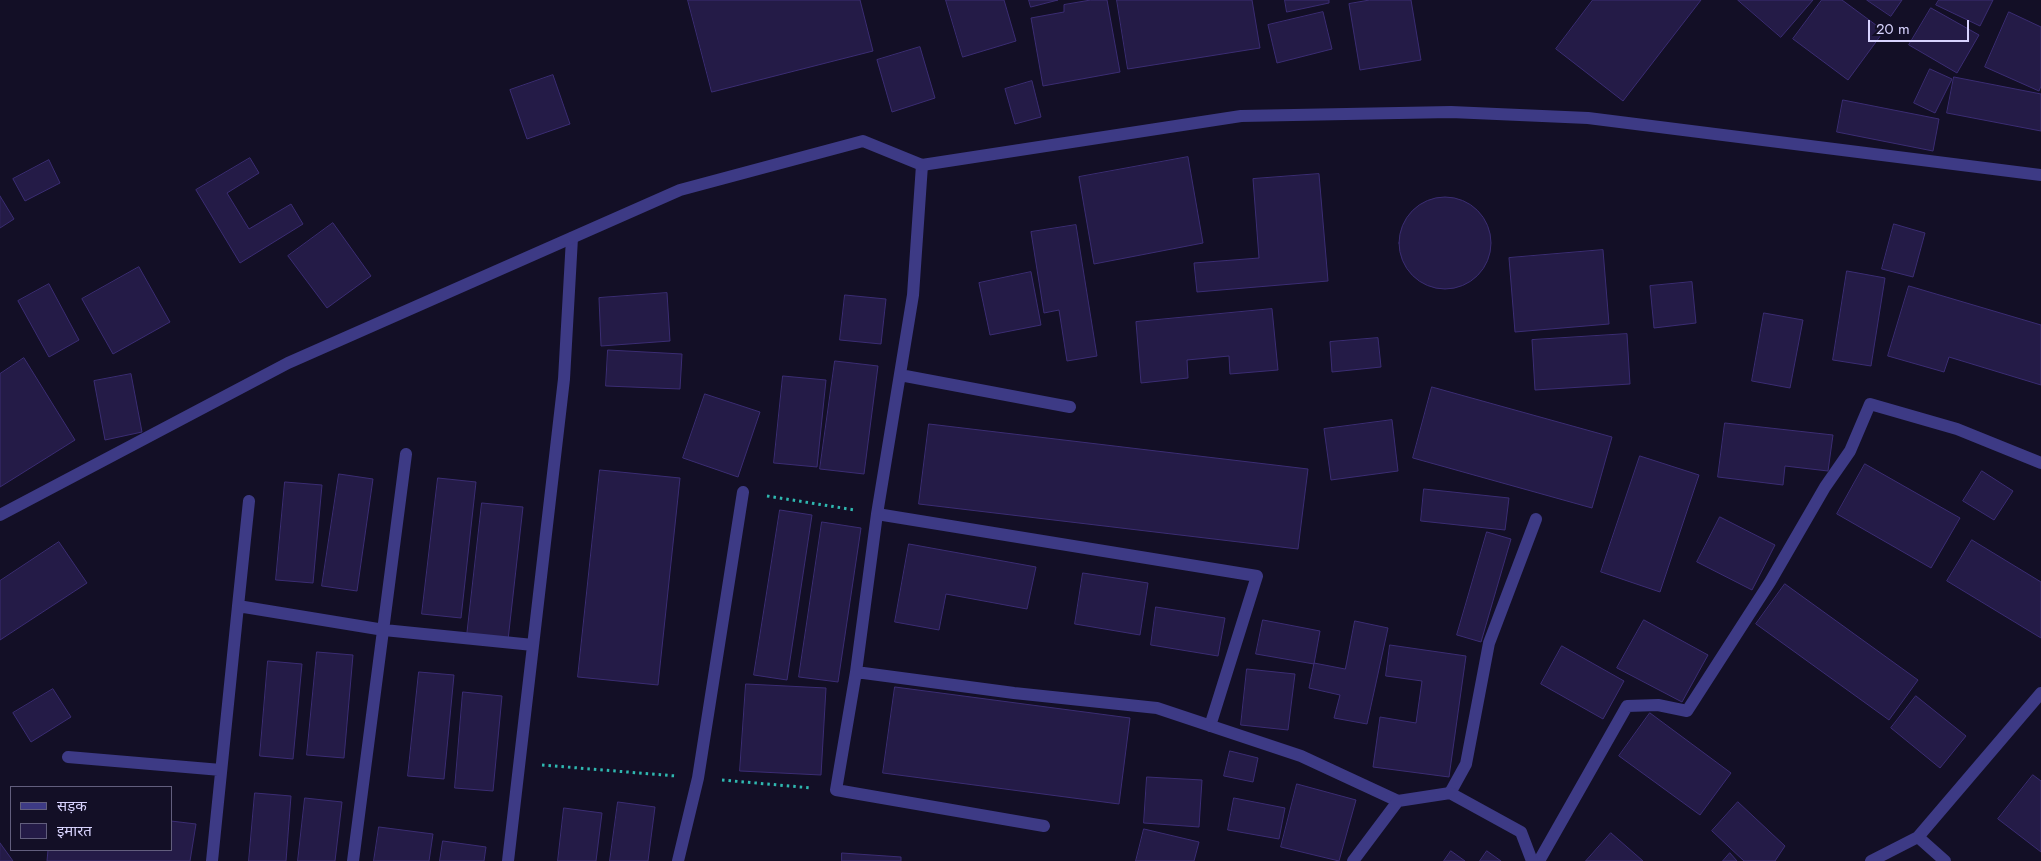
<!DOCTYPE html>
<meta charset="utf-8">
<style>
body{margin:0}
#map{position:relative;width:2041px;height:861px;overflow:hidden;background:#130f26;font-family:Jost,"Noto Sans Devanagari",sans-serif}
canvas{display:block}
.legend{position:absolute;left:10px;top:786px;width:162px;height:65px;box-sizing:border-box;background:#130f26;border:1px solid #625e7d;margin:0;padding:6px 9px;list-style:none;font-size:15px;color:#d9d4ff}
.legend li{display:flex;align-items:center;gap:10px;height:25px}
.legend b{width:25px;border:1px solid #625e7d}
.scale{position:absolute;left:1868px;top:20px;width:101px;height:22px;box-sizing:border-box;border:2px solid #d9d4ff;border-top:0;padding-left:6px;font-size:15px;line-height:18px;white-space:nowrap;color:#d9d4ff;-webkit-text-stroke:4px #130f26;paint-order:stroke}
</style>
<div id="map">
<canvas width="2041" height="861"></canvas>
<ul class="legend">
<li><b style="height:6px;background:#3d3a85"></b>सड़क</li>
<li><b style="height:14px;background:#241b47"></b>इमारत</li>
</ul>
<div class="scale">20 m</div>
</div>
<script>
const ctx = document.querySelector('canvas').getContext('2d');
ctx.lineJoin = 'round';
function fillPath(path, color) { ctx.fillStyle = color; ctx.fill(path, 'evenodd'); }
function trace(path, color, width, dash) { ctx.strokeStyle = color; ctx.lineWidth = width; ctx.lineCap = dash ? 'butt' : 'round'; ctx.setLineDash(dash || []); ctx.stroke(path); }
const building = new Path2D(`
 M688,0H860L873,51L712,92Z
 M946,0H1004L1016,41L963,57Z
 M1029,0H1058L1031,7Z
 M1091,0H1107L1120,72L1043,86L1031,18L1064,12V5Z
 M1117,0H1252L1260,48L1128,69Z
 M1285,0H1329V3L1287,12Z
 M1370,0H1411L1421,60L1360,70L1349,4Z
 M1593,0H1701L1623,101L1556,49Z
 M1738,0H1813L1781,37Z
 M1822,0H1842L1884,31L1848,80L1793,39Z
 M1867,0H1902L1891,16Z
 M1939,0H1993L1980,26L1936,5Z
 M1931,8L1979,35L1957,73L1909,45Z
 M1323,12L1332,49L1277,63L1268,25Z
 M2009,12L2041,27V86L2039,91L1985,67Z
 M920,47L935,98L892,112L877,60Z
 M1930,69L1952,79L1935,113L1914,103Z
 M553,75L570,124L527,139L510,90Z
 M1954,77L2041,94V131L1947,113Z
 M1032,81L1041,117L1015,124L1005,89Z
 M1843,100L1939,119L1933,151L1837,132Z
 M1188,157L1203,243L1094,264L1079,177Z
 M250,158L259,173L227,193L249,229L291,204L303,224L240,263L196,190Z
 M49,160L60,183L25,201L13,179Z
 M1319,174L1328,281L1197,292L1194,263L1259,258L1253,179Z
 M0,196L14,219L0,228Z
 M1399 243a46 46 0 1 1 92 0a46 46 0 1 1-92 0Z
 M333,223L371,276L327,308L288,256Z
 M1894,224L1925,233L1913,277L1882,269Z
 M1076,225L1097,356L1067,361L1059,310L1044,313L1031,232Z
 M1603,250L1609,324L1515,332L1509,258Z
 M139,267L170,322L113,354L82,299Z
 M1847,271L1885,278L1871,366L1833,360Z
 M1031,272L1041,325L990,335L979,283Z
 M1692,282L1696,323L1654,328L1650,286Z
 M49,284L79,340L49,357L18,301Z
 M1909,286L2041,325V385L1949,357L1944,372L1888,356Z
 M667,293L670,341L601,346L599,298Z
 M845,295L886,299L881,344L840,340Z
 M1272,309L1278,370L1230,374L1229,356L1187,360L1188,378L1141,383L1136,322Z
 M1764,313L1803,320L1790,388L1752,381Z
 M1627,334L1630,384L1535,390L1532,340Z
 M1378,338L1381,367L1332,372L1330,342Z
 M608,350L682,354L680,389L606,386Z
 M24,358L75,440L0,487V374Z
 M835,361L878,366L864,474L820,469Z
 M131,374L142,432L105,440L94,381Z
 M783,376L826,380L817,467L774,463Z
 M1432,387L1612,437L1592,508L1413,458Z
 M705,394L760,412L738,477L683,458Z
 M1392,420L1398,471L1331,480L1324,429Z
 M1725,423L1833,435L1828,471L1785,466L1783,485L1718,477Z
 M929,424L1308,469L1298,549L919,504Z
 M1640,456L1699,475L1660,592L1601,572Z
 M1865,464L1960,518L1931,568L1837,514Z
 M600,470L680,478L658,685L578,677Z
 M1982,471L2013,491L1994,520L1963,501Z
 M339,474L373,479L357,591L322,586Z
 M438,478L476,482L461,618L422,614Z
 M285,482L322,485L313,583L276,580Z
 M1424,489L1509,498L1505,530L1421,521Z
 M482,503L523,507L508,640L467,636Z
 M780,510L812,515L787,680L754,675Z
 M1720,517L1775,545L1752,590L1697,562Z
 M822,522L861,528L838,682L799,677Z
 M1487,532L1511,539L1481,642L1457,635Z
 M1972,540L2041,582V638L1947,581Z
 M59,542L87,583L0,640V581Z
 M909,544L1036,567L1027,609L946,594L939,630L895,622Z
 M1083,573L1148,583L1140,635L1075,624Z
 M1785,584L1918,680L1889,720L1756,624Z
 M1156,607L1225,618L1218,656L1151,645Z
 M1263,620L1320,631L1314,664L1256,654Z
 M1644,620L1708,655L1682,702L1617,668Z
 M1355,621L1388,628L1367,724L1334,718L1340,695L1309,688L1314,663L1345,669Z
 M1390,645L1466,656L1449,777L1373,767L1380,717L1416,723L1422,681L1386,676Z
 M1562,646L1624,681L1603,719L1541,684Z
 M317,652L353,655L344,758L307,755Z
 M268,661L302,664L293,759L260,756Z
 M1247,669L1295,674L1288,730L1241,725Z
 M419,672L454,675L444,779L408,776Z
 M746,684L826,688L821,775L740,771Z
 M895,687L1130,718L1119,804L883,773Z
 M53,689L71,717L31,742L13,713Z
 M463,692L502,696L493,791L455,788Z
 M1916,696L1966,736L1940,768L1891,728Z
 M1650,713L1731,773L1700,815L1619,756Z
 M1230,751L1258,758L1253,782L1224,776Z
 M2033,775L2041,781V852L1998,819Z
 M1147,777L1202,780L1199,827L1144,823Z
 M1297,784L1356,800L1339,861L1281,847Z
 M255,793L291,796L286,861H249Z
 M305,798L342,802L335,861H298Z
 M1234,798L1285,808L1279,839L1228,830Z
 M618,802L655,807L648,861H610Z
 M1738,802L1785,846L1775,861H1744L1712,831Z
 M564,808L602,813L596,861H558Z
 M171,821L196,824L190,861H47L48,850H171Z
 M379,827L433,834L429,861H374Z
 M1144,829L1199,842L1194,861H1136Z
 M1611,833L1643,861H1586Z
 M443,841L486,847L484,861H440Z
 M0,843L13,861H0Z
 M1451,851L1465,861H1444Z
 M1487,851L1501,861H1480Z
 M842,853L901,857V861H842Z
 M1730,853L1737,861H1723Z`);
fillPath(building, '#241b47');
trace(building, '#3b2d73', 1);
trace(new Path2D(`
 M767,496L855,510
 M542,765L676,776
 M722,780L812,788`), '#2fb8b0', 3, [2.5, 4]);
trace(new Path2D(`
 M922,165L913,295L877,514L1257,576L1210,726
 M900,375L1070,407
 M249,501L238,606L384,630L533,645
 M877,514L856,672L836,790L1044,826
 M856,672L1014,693L1157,708L1301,756L1398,801
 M68,757L221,770
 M1450,793L1466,764L1489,643L1536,519
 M212,861L238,606
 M353,861L406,454
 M508,861L564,379L572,238
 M678,861L698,778L743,492
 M1539,861L1627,706L1658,705L1687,711L1770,582L1825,487L1850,451L1870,404L1957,429L2041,463`), '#3d3a85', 12);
trace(new Path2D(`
 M1918,837L1945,861
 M1353,861L1398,801L1450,793L1521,832L1532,861
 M1871,861L1918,837L2041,693`), '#3d3a85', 12);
trace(new Path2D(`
 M0,515L288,363L680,190L863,141L922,165L1241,116L1451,112L1588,118L2041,175`), '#3d3a85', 12);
</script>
